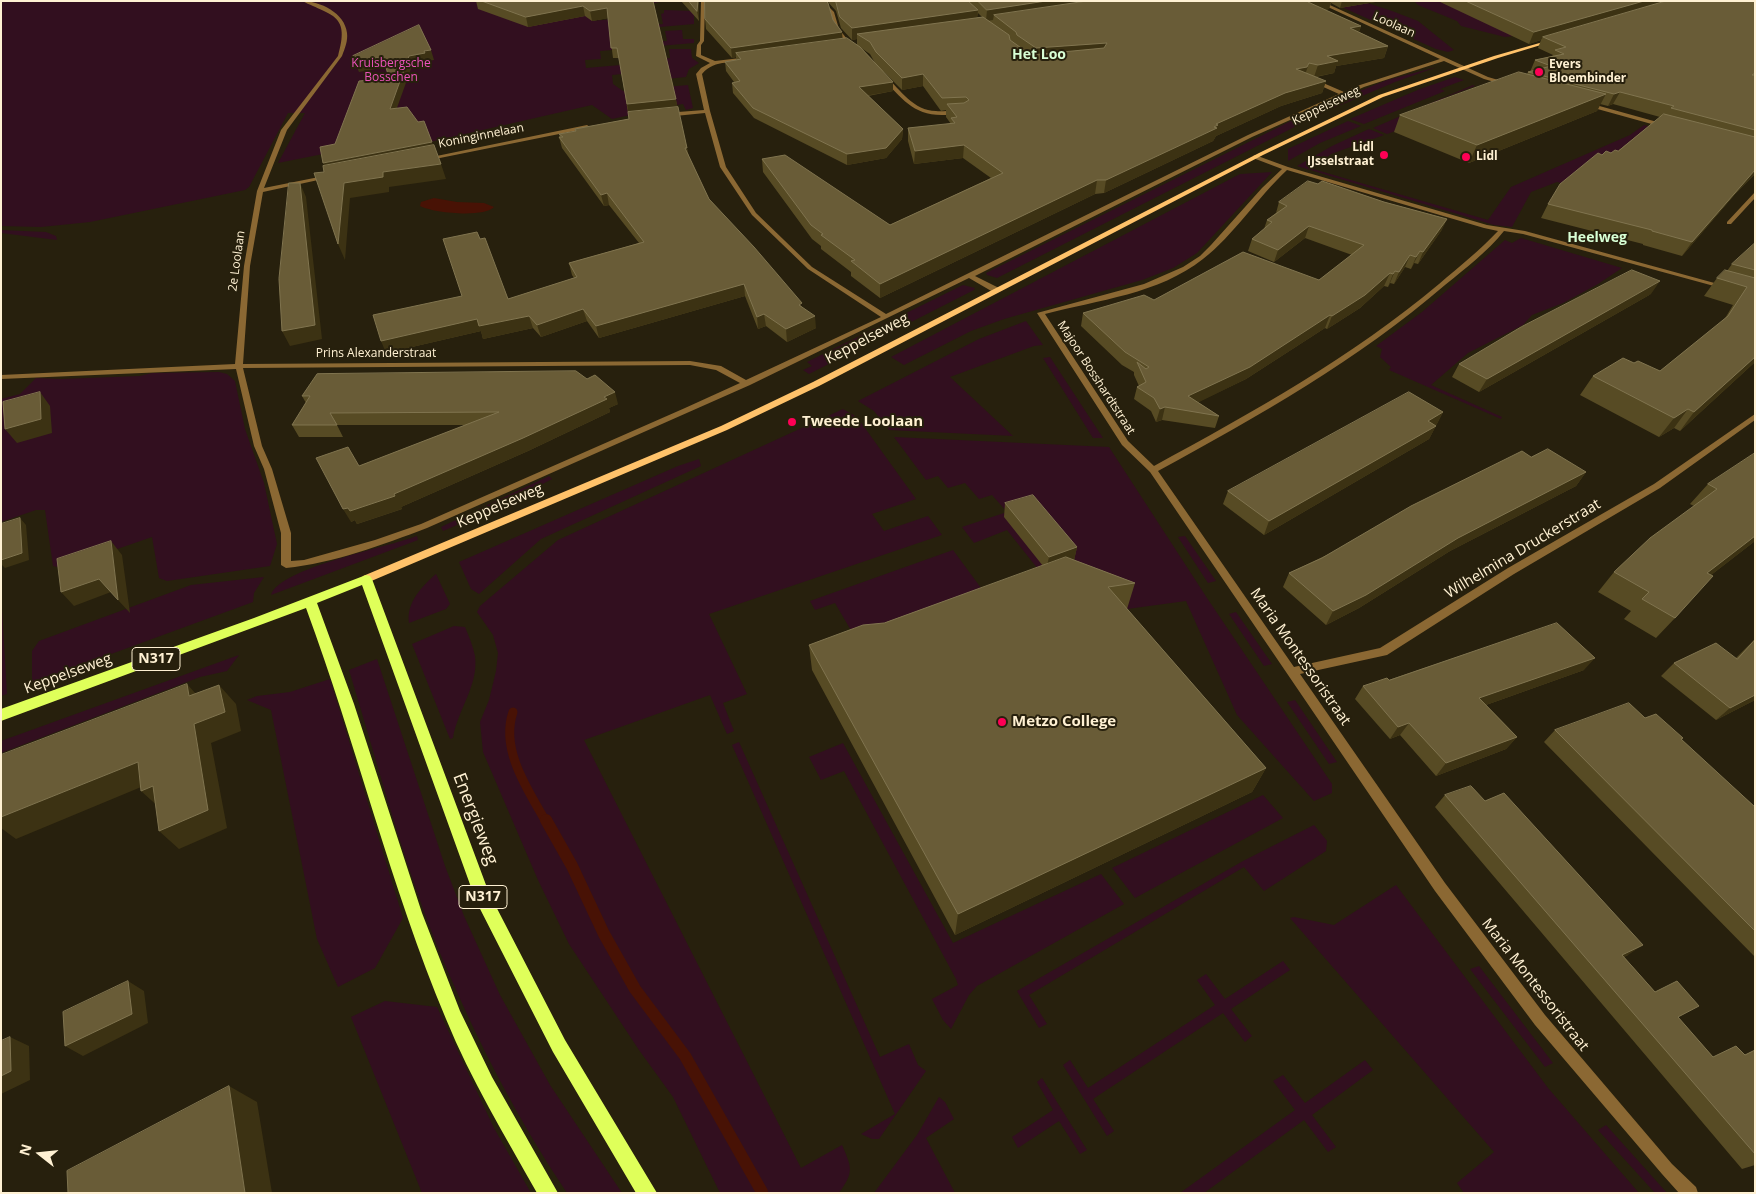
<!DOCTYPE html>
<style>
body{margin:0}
#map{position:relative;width:1756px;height:1194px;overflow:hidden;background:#27200d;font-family:"Open Sans",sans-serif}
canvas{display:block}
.frame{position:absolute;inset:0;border:2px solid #fff1d3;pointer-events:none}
.north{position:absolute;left:15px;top:1129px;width:50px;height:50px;-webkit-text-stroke:4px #27200d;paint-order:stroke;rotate:286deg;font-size:14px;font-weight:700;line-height:20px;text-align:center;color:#fff1d3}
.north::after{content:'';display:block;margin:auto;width:18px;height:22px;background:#fff1d3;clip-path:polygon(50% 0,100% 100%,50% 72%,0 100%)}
</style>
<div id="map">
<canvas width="1756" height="1194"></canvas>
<div class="frame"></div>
<div class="north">N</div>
</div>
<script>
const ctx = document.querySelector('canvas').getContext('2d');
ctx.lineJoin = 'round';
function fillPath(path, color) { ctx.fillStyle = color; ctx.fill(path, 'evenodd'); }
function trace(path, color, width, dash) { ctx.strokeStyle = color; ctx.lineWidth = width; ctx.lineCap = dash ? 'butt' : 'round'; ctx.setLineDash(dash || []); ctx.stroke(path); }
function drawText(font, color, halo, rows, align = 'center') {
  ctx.font = font + ' "Open Sans",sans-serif'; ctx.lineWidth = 4; ctx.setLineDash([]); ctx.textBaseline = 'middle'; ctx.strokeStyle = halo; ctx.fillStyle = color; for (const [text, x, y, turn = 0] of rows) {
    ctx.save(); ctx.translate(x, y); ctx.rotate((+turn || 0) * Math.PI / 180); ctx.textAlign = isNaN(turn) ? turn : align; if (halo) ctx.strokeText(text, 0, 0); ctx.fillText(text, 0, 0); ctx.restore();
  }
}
fillPath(new Path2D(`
 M1,1H664L612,12L592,21L614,19V28L663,24L661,14L664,13V10L694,11V24L614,31V44L667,41L665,31L682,30L683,39H694V43L600,51L601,59L585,60L586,68L644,63V60L670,58L669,49H691L692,58L699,63L689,69L686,77L666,79L664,70L612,75L613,84L623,91L688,85L693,108L686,110L683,104L676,105L612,119L592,105L430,142L338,151L278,163L305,113H288L249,187L245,190L90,222L41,227L1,226Z
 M1328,1H1361L1392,11L1418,21L1454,50L1448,52L1436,49Z
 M1414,1H1471L1514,36L1505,37L1461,26L1457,21L1418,5Z
 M1437,67L1395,82L1329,110L1320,107L1387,80Z
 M1455,77L1464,80L1440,89L1445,91L1364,124L1350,119L1420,89Z
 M1473,85L1475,86L1446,97L1401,129L1387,134L1373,128Z
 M1317,108L1326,111L997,278L987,275L986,273Z
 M1348,121L1361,126L1320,143L1288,161V149Z
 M1644,125L1707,143L1573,186L1557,182L1531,192L1512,227L1494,225L1297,166L1332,146L1369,129L1384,135L1331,154L1313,169L1488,220L1511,187L1630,135Z
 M1272,172L1197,253L1173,268L1142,280L1004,319L971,331L904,365L891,357L1240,174Z
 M1,230L46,232L56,236L57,240L1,233Z
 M1521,238L1622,268L1598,284L1563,303L1532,315L1523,325L1468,353L1431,385L1502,417L1501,419L1389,370L1391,367L1380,357L1382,349L1376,346L1422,312L1505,240L1512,243Z
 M963,285L975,288L974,290L809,374L803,370L812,366L807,362Z
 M1026,321L1043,345L1034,346L950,377L1013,436L889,430L874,411L858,401L979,339Z
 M1050,357L1103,438H1093L1043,358Z
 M219,372L227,374L235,381L245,429L264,483L277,544L270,566L167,581L159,578L152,537L62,568L53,566L45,510H36L1,522V399L20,394L36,378L61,379L140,376L152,373Z
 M843,409L857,417L916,499L872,514L884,531L928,516L942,535L709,614L747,694L723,703L734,731L727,734L710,695L584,740L801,1168L842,1145C852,1168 854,1172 839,1193H720L673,1097L639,1050L569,944L538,880L483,752L480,722L489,700L496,671L498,653L493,635L477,612L480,606L558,540Z
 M894,437L1109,447L1207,598L1332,784V793L1314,801L1237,715L1186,601L1127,609L1084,592L1038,569L1007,530L974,543L962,527L1007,512L992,495L979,499L965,483L948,488L938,476L926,480Z
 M699,459L701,466L541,539L479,594L471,589L459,562L678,466Z
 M549,476L552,479L503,505L443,531L441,527Z
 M417,536L418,540L271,595C279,568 389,547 417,536Z
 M1185,536L1216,581L1208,583L1178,537Z
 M953,550L995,607L863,651L835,603L815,610L810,601Z
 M436,574L450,604L446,609L409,623C406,603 422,586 436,574Z
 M264,577L254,593L253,602L32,683V651L39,641L191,585Z
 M1,592L7,694L1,696Z
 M1236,612L1272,664L1264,666L1229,614Z
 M454,626L465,627C469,637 473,646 475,656C479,685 457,711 453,738L450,739L412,644Z
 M239,655L227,671L200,677L1,753V741Z
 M377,659L445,866L464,916L500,995L550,1085L622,1193H567C519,1122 479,1044 445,965C405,870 379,768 349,670Z
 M330,679L403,918L375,968L338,987L317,939L271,710L247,700L257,696L290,692Z
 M1295,700L1337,762L1329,764L1287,702Z
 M739,742L880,1057L909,1044L918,1065L926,1071L879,1139H872L861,1134L895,1114L732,745Z
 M843,743L953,943L1101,874L1124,904L977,986L969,995L951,1029L943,1020L932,999L958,985L956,979L844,771L821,780L809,757Z
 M1263,795L1283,818L1135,898L1112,868Z
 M1314,825L1327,841L1326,851L1264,891L1244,867L1029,995L1047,1024L1039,1028L1017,991L1243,861Z
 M1396,885L1548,1088L1639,1193H1464L1457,1183L1494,1152L1290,918L1294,917L1334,925Z
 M1283,961L1290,970L1231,1009L1252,1036L1245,1042L1223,1013L1093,1099L1114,1131L1107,1136L1063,1065L1070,1060L1088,1088L1215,1005L1197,980L1206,974L1225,999Z
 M1479,966L1553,1063L1545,1067L1470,969Z
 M385,1001L437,1007L494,1128L531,1193H422L351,1017Z
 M1365,1060L1373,1070L1312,1115L1336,1147L1328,1152L1304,1120L1204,1193H1180L1295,1110L1273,1081L1283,1075L1305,1103Z
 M1042,1078L1087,1150L1080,1154L1059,1121L1018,1148L1012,1137L1053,1110L1037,1082Z
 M939,1097L945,1102L954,1119L926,1138L955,1193H874L917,1135Z
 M1606,1125L1667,1193H1655L1598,1130Z`), '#320f1f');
fillPath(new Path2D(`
 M434,198L457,202L484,203L494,207C484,218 433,213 420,206L421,202Z`), '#481205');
trace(new Path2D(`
 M513,712C500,750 528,790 546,822`), '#481205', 9);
trace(new Path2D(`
 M546,820L572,866L604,934L635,989L685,1056L762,1192`), '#481205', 12);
fillPath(new Path2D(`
 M302,1C320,1 345,13 347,33C348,41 345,48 342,56L287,130L264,188L329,175L332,177L263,192L250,266L243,364L690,361L721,366L746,380L881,317L808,269L752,215L720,167L705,113L665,117L662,115L665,113L704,110L696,74L701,68L710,63L696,56L697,45L700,41L701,1H705L704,41L701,45V55L715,61L749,57L751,58C735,65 715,58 702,74L710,111L726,167L756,213L812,267L886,314L1248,135L1339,94L1310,81V79H1314L1344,92L1360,85L1440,59L1315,1H1321L1488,77L1512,84L1509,86L1484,79L1444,61L1364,87L1252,137L975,276L999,288V292H993L969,278L750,385L427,528C382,545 334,563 286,568L281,565V533L264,469L254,446L236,369L1,379V375L235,364L244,266L257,191L281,130L338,56C350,15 333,16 302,1ZM690,365L716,370L740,383L685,408L421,524L375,540L304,560L291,561V533L272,469L262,446L243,368Z
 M819,1H823L834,12L839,29L855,49H851L835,29L830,12Z
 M882,76H886C900,90 914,111 936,111C944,112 956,109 963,112C957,115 950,115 944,115C913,116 902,98 882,78Z
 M1585,102L1668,125L1669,126L1666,128L1583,105V103Z
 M587,125L590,127L589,128L425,161L422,159Z
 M1255,155L1288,167L1487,225L1525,231L1729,287L1725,289L1523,234L1504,231C1487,252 1466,268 1445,285C1358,360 1259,416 1158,471L1294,667L1380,648L1508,568L1654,484L1755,414V420L1660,488L1514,574L1387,655L1300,674L1445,883L1545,1015L1672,1164L1696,1187L1698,1193H1679L1662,1174L1535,1025L1435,891L1150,472L1122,445L1037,313L1144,284L1183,267L1200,256L1211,245L1262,188L1282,169L1253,158V156ZM1287,170L1484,228L1498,231C1480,250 1459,267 1439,284C1352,357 1253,412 1154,466L1128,441L1045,314C1098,300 1159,294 1203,259C1233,236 1258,197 1287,170Z
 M1755,192V198L1731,224H1727V222Z`), '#8b6833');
fillPath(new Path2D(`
 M1550,40L1554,41L1498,58L1383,97L1263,155L819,386L727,430L369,582H363L361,579L363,576L721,426L813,382L1259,153L1379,95L1494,56Z`), '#ffc26a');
fillPath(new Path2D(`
 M366,575L370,576L372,579L489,893L565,1040L657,1193H636L553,1052L476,901L362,585L317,603L354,704L422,913L460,1011L492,1077L558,1193H537C505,1136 471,1080 446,1019C390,885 356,743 306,608L1,721V709L254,618Z`), '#dfff5a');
fillPath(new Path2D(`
 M476,1H653L689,157L709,199L802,307L816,328L787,342L766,326L758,329L745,296L599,338L587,321L541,337L533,328L483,339L481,331L386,353L462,296L480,239L508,299L574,278L572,275L569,263L639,243L609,205L604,206L562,148L559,137H560L559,134L575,131V129L629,119L619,58H613L608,18L592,21L585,16L528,27L478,9Z
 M681,1H699V21Z
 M827,1H1381L1340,8L1331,3L1329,9L1325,10L1361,26L1359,32L1388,46L1384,58L1336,66L1334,73L1316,77L1326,81L1322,93L1281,106L1216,136L1213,141L1104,193L1095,194L880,298L851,276V272L821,249V246L812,239L763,172L762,159L890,225L991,178L963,158L914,164L908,141V128L951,124L946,117V110L941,111L923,86L902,90L883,71L893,91L868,96L903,129L902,139L886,158L847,165L754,118L733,93L732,83L734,82L726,71L725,62L736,60V57L732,58L706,29L705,19L833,20L842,38L857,45V39L852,40L841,28L836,11ZM978,13L982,17H977ZM861,48L870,54L875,63Z
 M1438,1H1755V174L1736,193L1682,256L1643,245V244L1541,218L1548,204L1602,155L1618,151L1660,117L1613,104L1608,106L1600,104L1597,111L1469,163L1394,132L1400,115L1527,74L1528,72H1530L1535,60L1552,56L1553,55L1538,48L1541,40L1529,44Z
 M1318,184L1447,219L1441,231L1418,264L1414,263L1411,269L1405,267L1394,284L1390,283L1388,287L1384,286L1360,308L1327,329L1325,328L1246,379L1198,402L1219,416L1215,428L1162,420L1156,422L1151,411L1134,399L1137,387L1139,386L1134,375V372L1122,365L1081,326L1083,313L1154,300L1319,280L1352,255L1305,238L1274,262L1248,251L1252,239L1264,229L1267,220L1276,213L1279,202Z
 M1755,243V362L1680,431L1674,428L1659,437L1580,395L1593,376L1634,363L1660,371L1724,320L1733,305L1704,296L1717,278L1727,271L1732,264Z
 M1651,294L1479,392L1452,377L1459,364Z
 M302,396L618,404L609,408L610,412L528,451L401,507L402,509L357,524L355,520L351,522L359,466L466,425H337L343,437H299L292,425L306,403Z
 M1443,412L1429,439L1264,535L1223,504L1228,491Z
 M1755,453V541L1711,575L1675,618L1656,638L1624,619L1631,611L1598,592L1614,572L1694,506L1690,504L1708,484Z
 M1531,457L1586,472L1576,486L1450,551L1359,608L1326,625L1283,587L1289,573Z
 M1005,503L1077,547L1074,560L1135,583L1127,609L1266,768L1252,792L955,935L812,670L809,645L884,623L1043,566L1004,517Z
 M1755,639V700L1716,720L1661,676L1674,663L1736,658Z
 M1584,670L1486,705L1517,737L1506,749L1436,776L1400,735L1390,739L1355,699L1363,686L1389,680Z
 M1555,730L1683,738L1681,740L1755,807V957L1544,742Z
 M1445,795L1485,801L1628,955L1624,957L1713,1057L1744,1055L1755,1050V1165L1742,1169L1435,807Z`), '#574b24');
fillPath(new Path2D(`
 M698,1H699V21L697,11Z
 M1046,1H1095L994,15L993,20L986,21L987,10Z
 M1314,1H1331L1329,9L1304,13L1308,2Z
 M1342,1H1381L1340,8Z
 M1644,1H1676L1543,37L1541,40L1529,44L1534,32Z
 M583,6L585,16L528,27L526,17Z
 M607,8L609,18L592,21L590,11Z
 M978,10L977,22L857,34V39L852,40V28Z
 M1361,26L1357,38L1350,28Z
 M842,32L843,42L736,53V57L732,58L731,48Z
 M1107,43L1105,55L1035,60L1036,48Z
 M1388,46L1384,58L1336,66L1334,73L1314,77L1318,65L1327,56Z
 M431,50L434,60L428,61V63L412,66L393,119L390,109L409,56L424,51Z
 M383,57L386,67L359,72L355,62Z
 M1309,63L1305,75L1296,69Z
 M923,74V86L902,90V78Z
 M1326,81L1322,93L1281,106L1216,136L1213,141L1104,193L1106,180L1214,127L1216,124L1285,93Z
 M893,82V91L859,97V87Z
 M1620,92L1613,104L1608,106L1614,94Z
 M1606,94L1597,111L1469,163L1477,145Z
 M676,99L678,110L629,115L627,104Z
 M903,129L902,139L886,158L847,165V154Z
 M432,142L436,152L328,174L323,163Z
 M964,145L963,158L914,164L915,151Z
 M685,148H687L689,159Z
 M441,164L446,179L389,187V192L350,198L345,260L338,244L344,183L383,172Z
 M1755,170V174L1736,193L1682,256L1692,242Z
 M1097,180L1095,194L880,298V284Z
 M300,183L306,197L322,339L290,346L282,331Z
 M607,193L609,205L604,206L601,195Z
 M1447,219L1441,231L1418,264L1423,252Z
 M1309,226L1305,238L1274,262L1278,250Z
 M1420,251L1411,269L1416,257Z
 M1410,255L1405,267L1394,284L1399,272Z
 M1395,271L1390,283L1388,287L1393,274Z
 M1390,273L1384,286L1360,308L1327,329L1332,316Z
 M1660,281L1651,294L1479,392L1487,379Z
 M744,284L745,296L599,338L596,326Z
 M583,309L587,321L541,337L537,325Z
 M764,314L766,326L758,329L757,317Z
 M1330,315L1325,328L1246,379L1185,409L1188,396Z
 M529,316L533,328L483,339L481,331L386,353L381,341L477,319Z
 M815,316L816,328L787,342L786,329Z
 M1755,357V362L1680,431L1694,412Z
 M40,392L50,406L52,433L17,443L5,429Z
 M615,392L618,404L609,408L610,412L528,451L401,507L402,509L357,524L355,520L351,522L343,509L394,494Z
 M1165,407L1162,420L1156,422L1160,409Z
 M1688,409L1674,428L1659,437L1674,418Z
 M1443,412L1436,426L1428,421Z
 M1436,426L1429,439L1264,535L1269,521Z
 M1586,472L1576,486L1450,551L1359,608L1326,625L1333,611L1458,538Z
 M20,518L26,525L29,560L5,568L1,564V560Z
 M1755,536V541L1688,593L1707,573Z
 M111,541L122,555L130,613L118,600Z
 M1077,547L1074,561L1046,570L1049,557Z
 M99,579L111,592L74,606L61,592Z
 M1595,658L1584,670L1469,711L1479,698Z
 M187,684L204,703L189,696Z
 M219,685L236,704L241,731L211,743L227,828L179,849L159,831L194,724Z
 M1755,695V700L1716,720L1730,708Z
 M1409,723L1400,735L1390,739L1398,727Z
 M1517,737L1506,749L1436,776L1446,763Z
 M138,762L158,780L16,839L1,828V817Z
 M1266,768L1252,792L955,935L958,914Z
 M153,786L161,809L141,791Z
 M1643,945L1628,955L1607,965L1622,955Z
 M128,981L144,991L148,1023L83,1056L65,1046Z
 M10,1037L29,1046L30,1080L1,1094V1076Z
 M229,1086L257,1102L272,1193H245Z`), '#3c3213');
const building = new Path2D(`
 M482,1H653L676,99L627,104L617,48H611L607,8L590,11L583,6L526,17Z
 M689,1H698L697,11Z
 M705,1H826L828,3L833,20L842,32L731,48L705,19Z
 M836,1H968L978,10L852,28L840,17Z
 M978,1H1046L987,10Z
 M1087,1H1314L1308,2L1361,26L1350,28L1388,46L1327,56L1338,61L1318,65L1309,63L1307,67L1296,69L1326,81L1285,93L1216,124L1218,125L1214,127L1217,128L1106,180H1097L880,284L851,261L855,260L821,235L823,234L811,225L762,159L785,155L890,225L1003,173L964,145L915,151L908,128L955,123L951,118L957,117L947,104L964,103L969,100L966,97L942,98L923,74L902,78L876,52L870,42L857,34L983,17L1009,35L1010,40L1031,55L1104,48L1107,43L1036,48L1017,35L1016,32L994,15Z
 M1466,1H1644L1534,32Z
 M1666,1H1755V73L1752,75H1755V130L1671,108L1674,106L1620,92L1614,94L1528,72L1551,66L1535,60L1564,54L1555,50L1566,47L1543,37Z
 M419,25L431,50L424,51L425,53L409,56L390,109L407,107L418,122L424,121L432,142L323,163L320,147L335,144L359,81L389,78L383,57L355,62L353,56Z
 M847,38L860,47L893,82L859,87L903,129L886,148L847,154L753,108L732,83L740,81L725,62L741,59L736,53Z
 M1519,72L1606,94L1477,145L1400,115Z
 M678,107L687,148H685L709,199L754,247L802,303L799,305L815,316L786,329L764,314L757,317L744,284L596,326L583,309L537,325L529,316L479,326L477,319L381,341L373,315L462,296L443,239L477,232L480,239L485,238L508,299L577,277L569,263L644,242L607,193L601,195L559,137H563L559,134L576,131L575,129L629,119L628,112Z
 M1664,114L1755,137V170L1692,242L1652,231V230L1548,204L1560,184L1598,153L1602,155L1606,151L1611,153L1615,150L1618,151Z
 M434,145L441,164L383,172V177L344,183L338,244L314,173L324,172L323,166Z
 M1308,181L1318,184L1322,181L1384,202L1447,219L1423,252L1420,251L1416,257L1410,255L1399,272L1395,271L1393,274L1390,273L1365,295L1332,316L1330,315L1250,367L1188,396L1219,416L1165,407L1160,409L1154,398L1137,387L1146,382L1137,362L1146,369L1149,367L1125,352L1083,313L1144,295L1154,300L1243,252L1319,280L1364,245L1309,226L1278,250L1252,239L1272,222L1267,220L1287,206L1279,202Z
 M289,183H300L315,325L282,331L279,279Z
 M1755,243V270L1732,264Z
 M1632,270L1660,281L1487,379L1459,364L1521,327Z
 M1725,270L1755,278V357L1694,412L1688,409L1674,418L1593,376L1623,358L1634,363L1638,361L1660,371L1728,316L1747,287L1717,278Z
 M576,371L587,379L595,375L615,392L604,397L607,399L523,438L394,494L395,496L350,511L348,508L343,509L316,458L348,447L359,466L499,412L330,413L337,425H292L310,396H302L317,374Z
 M40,392L41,419L5,429L3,402Z
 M1409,392L1443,412L1428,421L1436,426L1269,521L1228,491Z
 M1548,449L1586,472L1458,538L1366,595L1333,611L1289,573L1322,558L1411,506L1522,451L1531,457Z
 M1755,453V536L1707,573L1713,576L1675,618L1642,599L1649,592L1614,572L1650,538L1717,489L1708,484Z
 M1033,495L1077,547L1049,557L1005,503Z
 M20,518L22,553L1,560V524Z
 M111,541L118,600L99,579L61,592L57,559Z
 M1066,557L1135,583L1108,587L1266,768L958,914L809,645L863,625L884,623Z
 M1557,623L1595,658L1479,698L1517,737L1446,763L1409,723L1398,727L1363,686L1387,678L1389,680Z
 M1755,640V695L1730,708L1674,663L1716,643L1737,659Z
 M187,684L189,696L219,685L225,712L194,724L208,810L159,831L153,786L141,791L138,762L1,817V755Z
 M1629,703L1645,718L1656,714L1683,738L1681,739L1755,807V931L1555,730Z
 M1471,786L1485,801L1504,793L1643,945L1622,955L1655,992L1677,981L1699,1006L1678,1017L1713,1057L1736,1046L1745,1055L1755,1050V1154L1445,795Z
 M128,981L132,1014L65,1046L63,1012Z
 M10,1037L11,1071L1,1076V1041Z
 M229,1086L245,1193H68L67,1171Z`);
fillPath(building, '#695c37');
trace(building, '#80744f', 1);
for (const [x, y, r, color] of [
 [1539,72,5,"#fe0055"],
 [1384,155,5,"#fe0055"],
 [1466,157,5,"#fe0055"],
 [792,422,5,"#fe0055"],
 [1002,722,5,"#fe0055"]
]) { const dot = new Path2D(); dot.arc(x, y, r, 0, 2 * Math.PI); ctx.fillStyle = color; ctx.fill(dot); trace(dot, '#27200d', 2); }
drawText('12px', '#fff1d3', '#27200d', [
 ["Loolaan",1394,25,24],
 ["Keppelseweg",1326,106,-26],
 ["Koninginnelaan",481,136,-11],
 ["2e Loolaan",237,261,-82],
 ["Prins Alexanderstraat",376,354],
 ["Majoor Bosshardtstraat",1096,378,57]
]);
drawText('12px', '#ec52bb', '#27200d', [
 ["Kruisbergsche",391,64],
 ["Bosschen",391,78]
]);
drawText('bold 12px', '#fff1d3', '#27200d', [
 ["Evers",1549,65],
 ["Bloembinder",1549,79],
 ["Lidl",1374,148,"right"],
 ["IJsselstraat",1374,162,"right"],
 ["Lidl",1476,157]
], 'left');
drawText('bold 14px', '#d8ffd5', '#27200d', [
 ["Het Loo",1039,55],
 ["Heelweg",1597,238]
]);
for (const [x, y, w] of [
 [156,659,48],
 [483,897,48]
]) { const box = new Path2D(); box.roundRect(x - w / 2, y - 11.5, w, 23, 4); ctx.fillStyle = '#27200d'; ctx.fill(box); trace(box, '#fff1d3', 1); }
drawText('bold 14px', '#fff1d3', null, [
 ["N317",156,659],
 ["N317",483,897]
]);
drawText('15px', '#fff1d3', '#27200d', [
 ["Keppelseweg",867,339,-28],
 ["Keppelseweg",500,506,-23],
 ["Wilhelmina Druckerstraat",1523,549,-31],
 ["Maria Montessoristraat",1300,657,55],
 ["Keppelseweg",68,674,-20],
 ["Maria Montessoristraat",1535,985,52]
]);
drawText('bold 15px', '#fff1d3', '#27200d', [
 ["Tweede Loolaan",802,422],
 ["Metzo College",1012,722]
], 'left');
drawText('18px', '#fff1d3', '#27200d', [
 ["Energieweg",475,819,69]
]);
</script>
